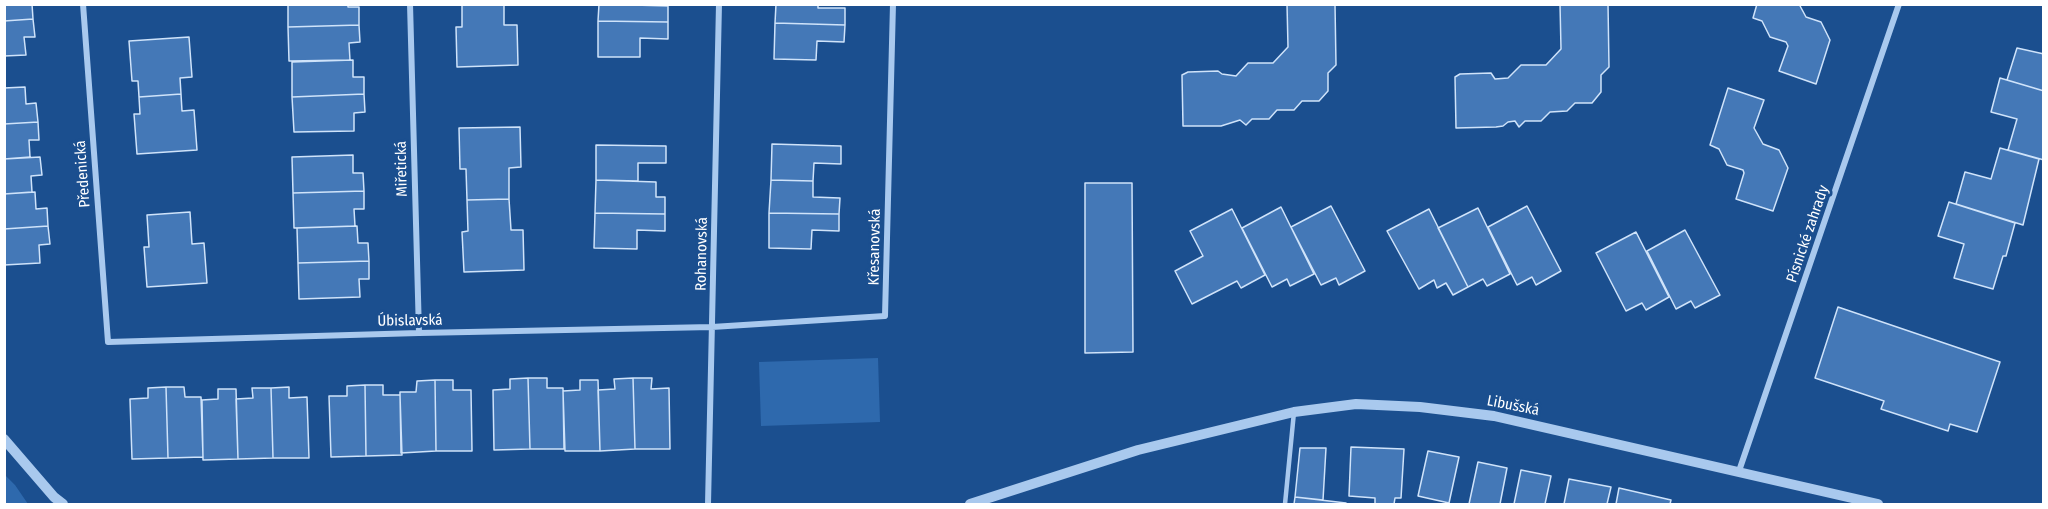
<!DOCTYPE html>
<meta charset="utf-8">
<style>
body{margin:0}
#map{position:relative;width:2048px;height:509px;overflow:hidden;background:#1b4f8f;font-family:"Fira Sans Condensed",sans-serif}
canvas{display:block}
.frame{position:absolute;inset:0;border:6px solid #fff;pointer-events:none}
</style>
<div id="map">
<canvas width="2048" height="509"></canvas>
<div class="frame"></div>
</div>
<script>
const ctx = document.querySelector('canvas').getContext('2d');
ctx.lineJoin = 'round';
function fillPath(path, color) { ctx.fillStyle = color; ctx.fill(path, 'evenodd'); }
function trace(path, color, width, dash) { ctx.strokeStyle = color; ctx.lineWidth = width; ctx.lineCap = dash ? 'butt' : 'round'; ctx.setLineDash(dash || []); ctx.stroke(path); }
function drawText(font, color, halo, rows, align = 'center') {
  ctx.font = font + ' "Fira Sans Condensed",sans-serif'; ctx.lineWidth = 6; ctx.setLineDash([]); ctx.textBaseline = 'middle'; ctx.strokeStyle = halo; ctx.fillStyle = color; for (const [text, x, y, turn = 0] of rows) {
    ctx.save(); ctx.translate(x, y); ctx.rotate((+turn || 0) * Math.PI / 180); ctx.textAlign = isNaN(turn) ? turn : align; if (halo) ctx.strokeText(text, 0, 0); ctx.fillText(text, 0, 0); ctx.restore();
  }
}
fillPath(new Path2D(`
 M878,358L880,422L761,426L759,362Z
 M4,474L15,485L28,504H5Z`), '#2e69ad');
const building = new Path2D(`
 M4,4H32L33,19L4,21Z
 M288,4H348V7H359V25L288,27Z
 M462,4H504V25H517L518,65L457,67L456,27H462Z
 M599,4L668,6V22L598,21Z
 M776,4H818V8H845V25L775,23Z
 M1287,4H1335L1336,65L1328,73V91L1319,101H1302L1294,110H1277L1269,119H1252L1246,125L1240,120L1221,126H1183L1182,75L1188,72L1218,71L1222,74L1236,76L1248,63H1273L1288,47Z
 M1560,4H1608L1609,67L1601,75V92L1592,103H1575L1567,111L1550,112L1541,121H1525L1519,127L1515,121L1508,122L1503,126L1496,127L1456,128L1455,77L1460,74L1491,73L1495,79L1508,78L1521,65H1546L1561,49Z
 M1757,4H1799L1806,17L1821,22L1830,40L1816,84L1779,71L1788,46L1786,42L1770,37L1762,21L1753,18Z
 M33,19L35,37H24L26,55L4,56V21Z
 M598,21L668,22V39L640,38V57H598Z
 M775,23L845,25L844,42L817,41L816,60L774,59Z
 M359,25L360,42L349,43L350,60L289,61L288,27Z
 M189,37L192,77L180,78L181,94L139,97L138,81H132L129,41Z
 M2017,48L2044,54V91L2007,80Z
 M353,60V77H364V94L292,97V62Z
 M2000,78L2044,91V160L2008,150L2017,119L1991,112Z
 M25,87L26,104L36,103L38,122L4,124V88Z
 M1728,88L1764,100L1754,128L1763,144L1779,150L1788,168L1773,211L1736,199L1744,173L1743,170L1727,165L1719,149L1710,145Z
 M181,94L182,111L194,110L197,150L137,154L134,114H140L139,97Z
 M364,94L365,112L354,113V131L294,132L292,97Z
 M38,122L39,140H29L30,157L4,159V124Z
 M520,127L521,167L509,168V199L467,200L466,169H460L459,128Z
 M772,144L841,146V164L814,163L813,181L771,180Z
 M596,145L666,146V163H638V181L596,180Z
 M2000,148L2039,159L2023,225L1956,204L1965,172L1991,179Z
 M353,155V173H363L364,191L293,193L292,157Z
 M40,157L42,175L31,176L32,192L4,194V159Z
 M596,180L656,182V197H665V214L595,213Z
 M771,180L813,181V197L840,198L839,214L769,213Z
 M1085,183H1132L1133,352L1085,353Z
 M364,191V209H354L355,226L294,228L293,193Z
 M35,192L36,209L47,208L48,226L4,229V194Z
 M509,199L511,230H523L524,270L464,272L462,232L468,231L467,200Z
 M1949,202L2015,223L2006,256H2003L1993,289L1954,278L1964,244L1938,236Z
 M1331,206L1365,271L1339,285L1336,278L1321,285L1291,227Z
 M1527,206L1561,271L1536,285L1532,277L1517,285L1488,227Z
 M1281,207L1314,274L1290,286L1287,279L1272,287L1242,228Z
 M1478,208L1510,274L1487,286L1483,279L1468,287L1438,228Z
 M1232,209L1265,275L1241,288L1237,281L1192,304L1175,271L1203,256L1190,231Z
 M1429,209L1468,287L1453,295L1446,283L1437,288L1434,280L1419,289L1387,231Z
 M190,212L192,244L204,243L207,283L147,287L144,247H149L147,215Z
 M595,213L665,214V231L637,230V249L594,248Z
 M769,213L839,214V231L812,230L811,249L769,248Z
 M48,226L50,244L39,245L40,263L4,265V229Z
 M357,226L358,243H368L369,261L298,263L297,228Z
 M1685,230L1720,295L1695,308L1691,301L1676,309L1647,251Z
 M1636,232L1669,297L1646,310L1642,303L1626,311L1596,253Z
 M369,261V279H359L360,297L299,299L298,263Z
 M1838,307L2000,362L1977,432L1950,424L1948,431L1881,409L1884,401L1815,378Z
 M528,378L530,449L494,450L493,390L510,389V379Z
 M528,378H547V388H563L564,449H530Z
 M633,378H652L651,389L669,388L670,449H635Z
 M633,378L635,449L600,451L598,390L615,389L614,379Z
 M435,380H453V390H471L472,451H436Z
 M435,380L436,451L401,453L400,392H416L417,381Z
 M580,380H598L600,451H565L563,391L580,390Z
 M365,385H383V395H400L402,455L366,456Z
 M365,385L366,456L331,457L329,396H347V386Z
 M166,387H184L185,397H201L203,457L168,458Z
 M166,387L168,458L132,459L130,399L148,398V388Z
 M289,387V398L307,397L309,458H273L271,388Z
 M252,388H271L273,458L238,459L236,399L253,398Z
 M218,389H236L238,459L203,460L202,400L218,399Z
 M1351,447L1404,449L1401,498H1395L1394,504H1375V498L1349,496Z
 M1300,448H1326L1323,500L1295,497Z
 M1428,451L1459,457L1449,503L1418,496Z
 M1478,462L1507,468L1500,504H1469Z
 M1521,470L1551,476L1545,504H1514Z
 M1569,479L1611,487L1607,504H1564Z
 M1619,488L1671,500L1670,504H1616Z
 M1295,497L1346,503L1345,504H1294Z`);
fillPath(building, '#4478b7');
trace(building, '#cfe3fa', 1.5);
trace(new Path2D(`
 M1285,504L1294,412`), '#a9c9ee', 4.5);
trace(new Path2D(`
 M83,4L108,342L419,333L712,327L885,316L893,4
 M410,4L419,333
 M1739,471L1899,4
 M708,504L719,4`), '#a9c9ee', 6);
trace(new Path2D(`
 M4,439L54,497L63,504
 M970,504L1138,450L1294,412L1356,404L1420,407L1494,416L1878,504`), '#a9c9ee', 10);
drawText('15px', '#fff', '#1b4f8f', [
 ["Miřetická",402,169,-91],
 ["Předenická",83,174,-94],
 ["Písnické zahrady",1808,234,-71],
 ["Křesanovská",875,247,-89],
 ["Rohanovská",702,254,-89],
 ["Úbislavská",410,321,-1],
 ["Libušská",1513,406,11]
]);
</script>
